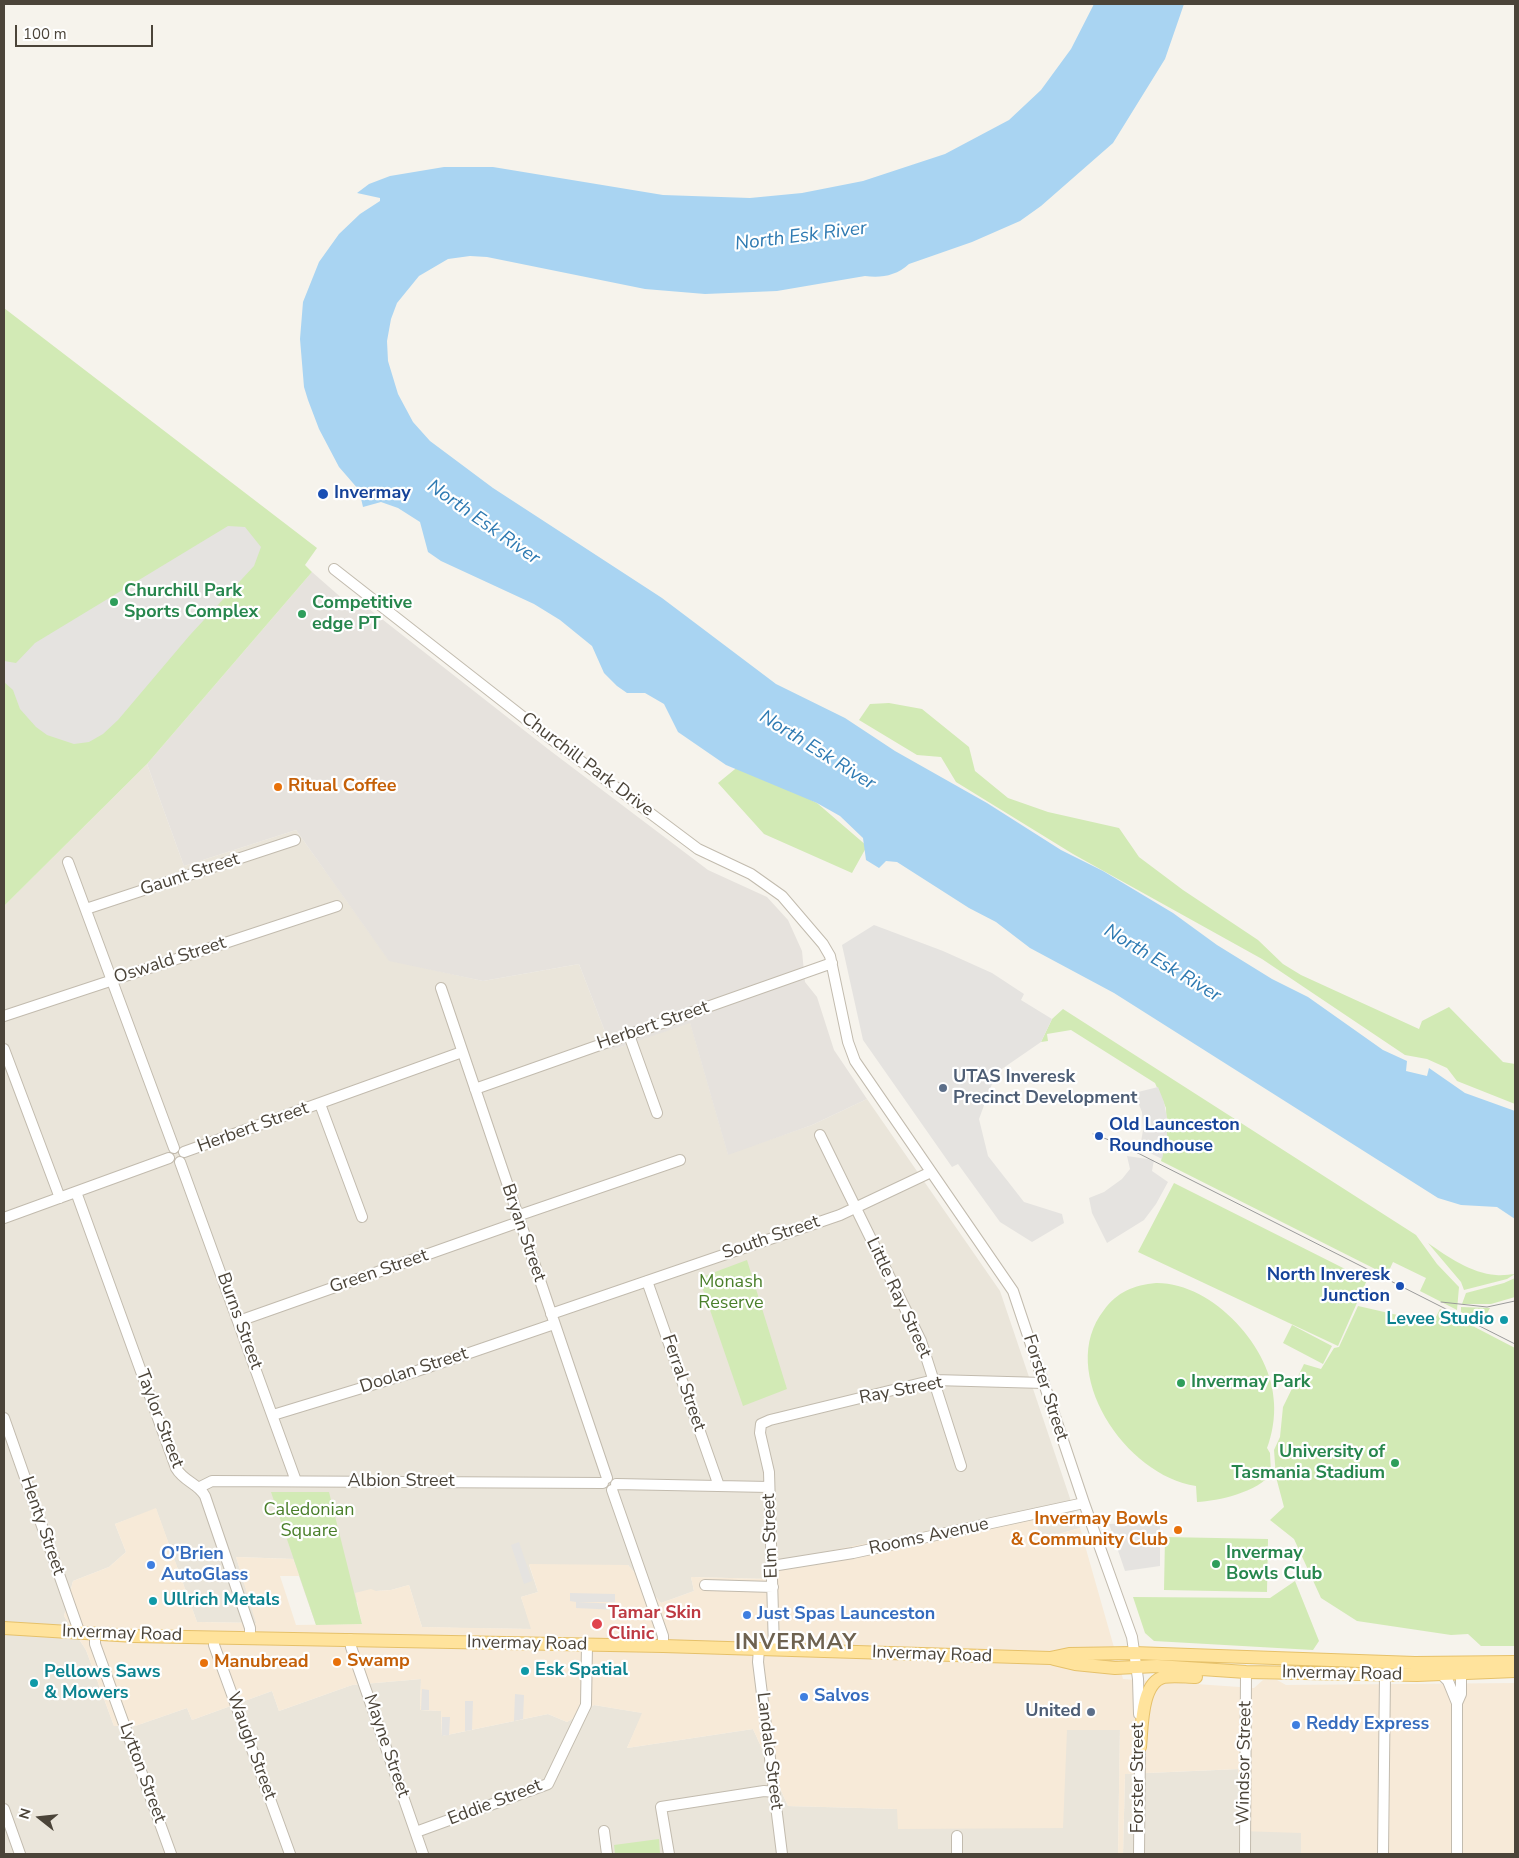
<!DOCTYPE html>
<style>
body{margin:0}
#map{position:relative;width:1519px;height:1858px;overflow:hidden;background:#f6f3ec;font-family:"Nunito Sans",sans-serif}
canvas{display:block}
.frame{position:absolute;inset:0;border:5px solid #4b4439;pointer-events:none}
.north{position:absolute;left:15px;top:1793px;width:50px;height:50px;-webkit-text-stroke:4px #fff;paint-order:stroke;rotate:286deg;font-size:14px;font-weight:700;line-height:20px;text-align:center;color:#4b4439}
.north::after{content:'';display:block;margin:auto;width:18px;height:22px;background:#4b4439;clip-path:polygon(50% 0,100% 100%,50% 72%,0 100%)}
.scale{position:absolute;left:15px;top:25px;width:138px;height:22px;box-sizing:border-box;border:2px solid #4b4439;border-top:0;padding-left:6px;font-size:15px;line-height:18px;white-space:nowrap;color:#4b4439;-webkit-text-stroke:4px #fff;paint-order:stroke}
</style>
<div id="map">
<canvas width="1519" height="1858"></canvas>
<div class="frame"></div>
<div class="north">N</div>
<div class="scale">100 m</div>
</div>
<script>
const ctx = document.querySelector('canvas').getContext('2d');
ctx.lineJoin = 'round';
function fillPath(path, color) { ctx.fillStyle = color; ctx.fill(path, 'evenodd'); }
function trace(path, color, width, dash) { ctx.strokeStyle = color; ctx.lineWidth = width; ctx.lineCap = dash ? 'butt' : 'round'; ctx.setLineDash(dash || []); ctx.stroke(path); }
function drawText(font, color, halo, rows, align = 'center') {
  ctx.font = font + ' "Nunito Sans",sans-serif'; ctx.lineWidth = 4.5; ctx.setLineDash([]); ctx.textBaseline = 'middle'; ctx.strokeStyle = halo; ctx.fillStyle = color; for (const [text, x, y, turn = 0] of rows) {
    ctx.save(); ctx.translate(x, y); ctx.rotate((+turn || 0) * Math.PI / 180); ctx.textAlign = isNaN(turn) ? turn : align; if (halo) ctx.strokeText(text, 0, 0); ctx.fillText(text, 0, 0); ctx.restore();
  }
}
fillPath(new Path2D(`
 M147,764L184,866L296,830L389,960L483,981L579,964L612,1050L690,1022L728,1154L812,1125L867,1099L1000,1291L1080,1528L1040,1539L1035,1518L767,1579L691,1577L694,1591L661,1603L628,1565H529L538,1592L521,1597L532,1629L460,1628L422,1627L409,1585L391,1590L376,1591L316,1625L293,1559L236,1557L257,1623L197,1622L156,1509L115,1524L126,1552L109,1567L73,1581L64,1616L86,1650L114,1726H135L187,1708L192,1720L272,1691L279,1711L352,1685L421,1679L420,1710L441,1711L442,1736L548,1714L567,1722L594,1705L643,1713L627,1748L753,1729L788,1806L898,1809L899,1829L1067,1730L1120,1727L1118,1854H4V906Z
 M1239,1769L1301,1833V1854H1123L1125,1774Z`), '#eae5da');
fillPath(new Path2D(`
 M156,1508L197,1622L256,1623L236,1557L293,1559L300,1576H280L296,1625L362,1624L355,1593L371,1589L376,1591L391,1590L409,1585L422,1627L531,1629L521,1597L538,1592L529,1564L628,1565L661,1603L694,1591L691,1577L767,1579L780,1561L1024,1511L1035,1518L1041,1539L1080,1528L1123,1679L1254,1688L1263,1680H1277L1286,1685L1515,1683V1854H1301V1833L1241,1831L1238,1769L1125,1774L1123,1854H1118L1120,1730H1067L1063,1828L898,1829L897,1809L788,1806L753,1729L627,1748L642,1713L594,1705L567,1722L548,1714L442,1736L441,1711L420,1710L421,1679L352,1685L279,1711L272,1691L192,1720L187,1708L135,1726H114L86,1650L64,1616L73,1581L109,1567L126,1552L115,1524Z`), '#f7ead8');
fillPath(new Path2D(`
 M312,572L352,607L364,605L548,749L708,870L767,897L788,920L802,951L805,982L817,997L834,1050L867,1099L812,1125L728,1155L690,1023L612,1050L579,964L483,981L389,961L296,830L184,866L147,764Z`), '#e6e2dd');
fillPath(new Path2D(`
 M4,308L317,548L305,565L312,572L147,764L4,906Z
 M889,703L922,709L969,747L975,771L1008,798L1048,812L1119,828L1139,857L1183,890L1258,940L1283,964L1301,975L1419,1029L1422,1021L1449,1007L1503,1062L1515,1064V1104L1457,1081L1447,1068L1427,1059L1405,1055L1262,959L1073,854L956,782L941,757L917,755L859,720L870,704Z
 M740,765L817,803L867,846L852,873L764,834L718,783Z
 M1063,1009L1416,1235L1437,1264L1459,1287L1457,1310L1420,1291L1426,1278L1393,1262L1387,1275L1161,1161L1167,1136L1166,1108L1155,1083L1071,1030L1047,1034L1048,1041L1041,1042L1052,1019Z
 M1174,1183L1367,1280L1338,1346L1138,1252Z
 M1428,1243C1448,1257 1471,1273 1496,1275C1503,1276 1510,1274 1515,1274L1507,1279L1464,1290L1461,1282Z
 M747,1260L787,1389L743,1406L699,1278Z
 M1515,1278V1297L1491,1304H1462L1466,1293L1504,1283Z
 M1156,1283C1212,1282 1273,1348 1274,1403C1275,1418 1272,1435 1267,1448L1270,1453L1271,1473C1259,1492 1218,1501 1197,1502L1196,1486C1126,1476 1055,1372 1104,1310C1117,1292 1134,1285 1156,1283Z
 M1358,1306L1433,1323L1440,1309L1515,1348V1646H1481L1468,1634L1451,1635L1357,1621L1321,1598L1294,1539L1270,1520L1284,1507L1276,1477L1274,1450L1280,1437L1283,1407L1304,1364L1321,1369L1334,1348L1339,1347Z
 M1461,1307L1490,1308L1482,1323L1461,1312Z
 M1292,1325L1332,1346L1323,1364L1283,1343Z
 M271,1492H329L362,1624L316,1625Z
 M1165,1537L1268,1539L1267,1592L1164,1590Z
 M1295,1581L1319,1641L1313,1650L1154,1641L1145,1633L1133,1597L1270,1598Z
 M659,1839L660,1854H615L614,1845Z`), '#d2eab5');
fillPath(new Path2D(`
 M228,526L245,527L261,547L254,566L190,635L118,720L103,734L89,742L74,744L47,735L36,727L20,709L13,690L4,682V661L16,663L35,643Z
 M874,925L943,951L992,973L1024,994L1021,1000L1052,1019L1041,1042L996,1073L979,1119L988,1156L1024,1202L1062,1214L1064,1223L1032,1242L1000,1222L958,1164L952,1167L863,1040L842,945Z
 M1158,1087L1164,1102L1167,1118V1136L1162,1159L1140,1148L1143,1130L1142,1112L1134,1093Z
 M1127,1156L1154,1160L1152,1171L1168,1182L1156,1204L1144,1220L1107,1243L1092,1213L1089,1198L1104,1192L1122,1179L1130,1169Z
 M1160,1522V1566L1125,1571L1109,1524Z
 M519,1542L532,1581L524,1584L511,1545Z
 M570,1593L615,1594V1602H578L618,1604V1610L576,1608V1602L570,1601Z
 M422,1689L429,1690V1710H421Z
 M515,1694L524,1695L523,1719L514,1721Z
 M465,1701H473L472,1730L465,1731Z
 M442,1717H450L449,1735L442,1736Z`), '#e5e3e0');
fillPath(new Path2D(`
 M1094,4H1184L1165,59L1113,143L1041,206L1020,221L972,242L909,264C896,276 881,278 865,276L777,291L705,294L645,289L487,257L470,256L448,259L419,276L397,303L391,319L387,341L388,361L398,394L413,422L430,441L493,488L662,598L776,684L845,718L895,751L987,803L1061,850L1103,871L1173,913L1217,945L1272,979L1308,997L1383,1050L1407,1061L1406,1071L1427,1076L1429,1068L1465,1093L1515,1111V1219L1497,1207L1461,1205L1438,1198L1114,993L1030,948L996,922L969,908L897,862L886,861L879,868L866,860L863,838L840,816L817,803L726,765L678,732L664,704L645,693H627L617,686L604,673L592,646L560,620L534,604L441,561L428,552L420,522L398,508L381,502L363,507L359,490L339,467L319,429L308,400L304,387L300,339L303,302L319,262L339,234L360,214L380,201V198L357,193L369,184L390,176L444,167H493L663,195L750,198L802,193L863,181L945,154L1009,120L1041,90L1071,49Z`), '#a9d4f2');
const minor = new Path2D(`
 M334,569L546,735L698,849L751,874L782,896L823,944L830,956L848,1042L855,1061L1013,1291L1084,1503L1132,1637L1138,1679L1139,1714
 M68,862L174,1148
 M86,909L295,840
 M441,988L607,1478
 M4,1016L337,906
 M629,1035L657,1113
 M4,1049L60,1198
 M475,1089L832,963
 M320,1104L362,1217
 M820,1135L921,1341L961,1466
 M184,1152L462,1052
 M180,1162L296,1481
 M76,1192L176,1468C184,1482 198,1483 205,1496L250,1628V1638
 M517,1216L680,1160
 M4,1218L169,1158
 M647,1281L719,1486
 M551,1314L840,1215L931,1172
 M239,1321L519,1222
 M273,1415L411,1373L554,1324
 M4,1418L80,1634
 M616,1484L769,1487
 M200,1487L212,1481L603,1483
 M612,1490L663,1636V1646
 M772,1566L853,1553L1084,1503
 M705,1585L773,1587
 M95,1634V1644L171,1854
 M214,1637V1645L290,1854
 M350,1639L351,1647L423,1854
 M759,1649L758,1662L782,1854
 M774,1650L769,1472L760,1433L761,1424L770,1420L934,1380L1044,1383
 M1440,1673L1448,1681L1457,1703
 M4,1809L20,1854
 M604,1831L607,1854
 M416,1832L548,1784L586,1705L587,1645
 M669,1854L661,1807L764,1791L774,1792
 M957,1854V1836
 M1139,1854L1140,1741
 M1245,1854L1246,1672
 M1383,1854L1385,1675
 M1457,1854V1703L1461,1694V1672`);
const major = new Path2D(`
 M4,1628L134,1636L663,1646L1050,1658L1069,1654L1134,1653L1415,1663L1515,1662
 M1054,1659L1075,1664L1115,1668L1157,1666L1246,1672L1417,1675L1515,1671
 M1140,1747C1142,1728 1141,1682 1164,1677C1174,1675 1186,1677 1196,1677`);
trace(minor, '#c2bbae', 12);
trace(major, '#e6c16a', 14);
trace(minor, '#fff', 10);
trace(major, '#ffe39c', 12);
trace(new Path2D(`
 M1093,1134L1120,1144L1515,1344
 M1441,1302L1487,1307L1515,1301`), '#9a9a9a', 1);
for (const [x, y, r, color] of [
 [323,494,6,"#1a4fb4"],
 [114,602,5,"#2e9e5b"],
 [302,614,5,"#2e9e5b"],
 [278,787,5,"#e8710a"],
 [943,1088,5,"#5c6f8a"],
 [1099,1136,5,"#1a4fb4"],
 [1400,1286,5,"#1a4fb4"],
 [1504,1320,5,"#0f9aa8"],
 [1181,1383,5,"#2e9e5b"],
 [1395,1463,5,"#2e9e5b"],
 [1178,1530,5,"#e8710a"],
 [1216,1564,5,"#2e9e5b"],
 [151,1565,5,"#3f7fe0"],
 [153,1601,5,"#0f9aa8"],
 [747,1615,5,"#3f7fe0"],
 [597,1624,6,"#e0444e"],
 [337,1662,5,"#e8710a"],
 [204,1663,5,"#e8710a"],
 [525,1671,5,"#0f9aa8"],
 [34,1683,5,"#0f9aa8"],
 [804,1697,5,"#3f7fe0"],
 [1091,1712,5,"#5c6f8a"],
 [1296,1725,5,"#3f7fe0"]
]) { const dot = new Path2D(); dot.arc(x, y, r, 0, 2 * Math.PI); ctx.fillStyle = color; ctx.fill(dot); trace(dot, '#fff', 2); }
drawText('bold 18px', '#164399', '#fff', [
 ["Invermay",334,494],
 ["Old Launceston",1109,1126],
 ["Roundhouse",1109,1147],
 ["North Inveresk",1390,1276,"right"],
 ["Junction",1390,1297,"right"]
], 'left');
drawText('bold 18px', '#27864d', '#fff', [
 ["Churchill Park",124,592],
 ["Sports Complex",124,613],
 ["Competitive",312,604],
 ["edge PT",312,625],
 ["Invermay Park",1191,1383],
 ["University of",1385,1453,"right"],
 ["Tasmania Stadium",1385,1474,"right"],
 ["Invermay",1226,1554],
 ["Bowls Club",1226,1575]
], 'left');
drawText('18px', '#4b4439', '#fff', [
 ["Churchill Park Drive",587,765,37],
 ["Gaunt Street",190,875,-18],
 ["Oswald Street",170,961,-18],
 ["Herbert Street",653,1026,-19],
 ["Herbert Street",253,1128,-20],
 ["Bryan Street",523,1233,71],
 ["South Street",771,1238,-19],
 ["Green Street",379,1272,-19],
 ["Little Ray Street",898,1298,65],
 ["Burns Street",239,1321,70],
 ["Doolan Street",414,1371,-18],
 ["Ferral Street",683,1383,71],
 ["Forster Street",1045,1388,72],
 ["Ray Street",901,1391,-11],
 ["Taylor Street",159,1419,69],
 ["Albion Street",401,1482],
 ["Henty Street",42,1526,71],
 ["Elm Street",771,1536,-92],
 ["Rooms Avenue",929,1537,-12],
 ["Invermay Road",122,1634,2],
 ["Invermay Road",527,1644,1],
 ["Invermay Road",932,1655,2],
 ["Invermay Road",1342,1674,1],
 ["Waugh Street",251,1746,70],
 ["Mayne Street",386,1746,71],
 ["Landale Street",769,1751,83],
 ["Windsor Street",1245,1763,-89],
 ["Lytton Street",142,1773,70],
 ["Forster Street",1139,1778,-90],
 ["Eddie Street",495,1803,-21]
]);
drawText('bold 18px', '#c56008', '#fff', [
 ["Ritual Coffee",288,787],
 ["Invermay Bowls",1168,1520,"right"],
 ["& Community Club",1168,1541,"right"],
 ["Swamp",347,1662],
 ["Manubread",214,1663]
], 'left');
drawText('bold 18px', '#4e5e75', '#fff', [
 ["UTAS Inveresk",953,1078],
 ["Precinct Development",953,1099],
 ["United",1081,1712,"right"]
], 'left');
drawText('18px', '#4a7f2a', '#fff', [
 ["Monash",731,1283],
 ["Reserve",731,1304],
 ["Caledonian",309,1511],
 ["Square",309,1532]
]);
drawText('bold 18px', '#0d838f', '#fff', [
 ["Levee Studio",1494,1320,"right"],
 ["Ullrich Metals",163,1601],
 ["Esk Spatial",535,1671],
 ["Pellows Saws",44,1673],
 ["& Mowers",44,1694]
], 'left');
drawText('bold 18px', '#366cbe', '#fff', [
 ["O'Brien",161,1555],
 ["AutoGlass",161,1576],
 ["Just Spas Launceston",757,1615],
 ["Salvos",814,1697],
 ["Reddy Express",1306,1725]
], 'left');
drawText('bold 18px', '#be3a42', '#fff', [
 ["Tamar Skin",608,1614],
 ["Clinic",608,1635]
], 'left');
drawText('italic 19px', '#2e7ab2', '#fff', [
 ["North Esk River",801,237,-7],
 ["North Esk River",483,523,35],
 ["North Esk River",817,751,32],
 ["North Esk River",1162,964,31]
]);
ctx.letterSpacing = '1px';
drawText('bold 22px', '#6e6250', '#fff', [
 ["INVERMAY",796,1644]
]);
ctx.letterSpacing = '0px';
</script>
